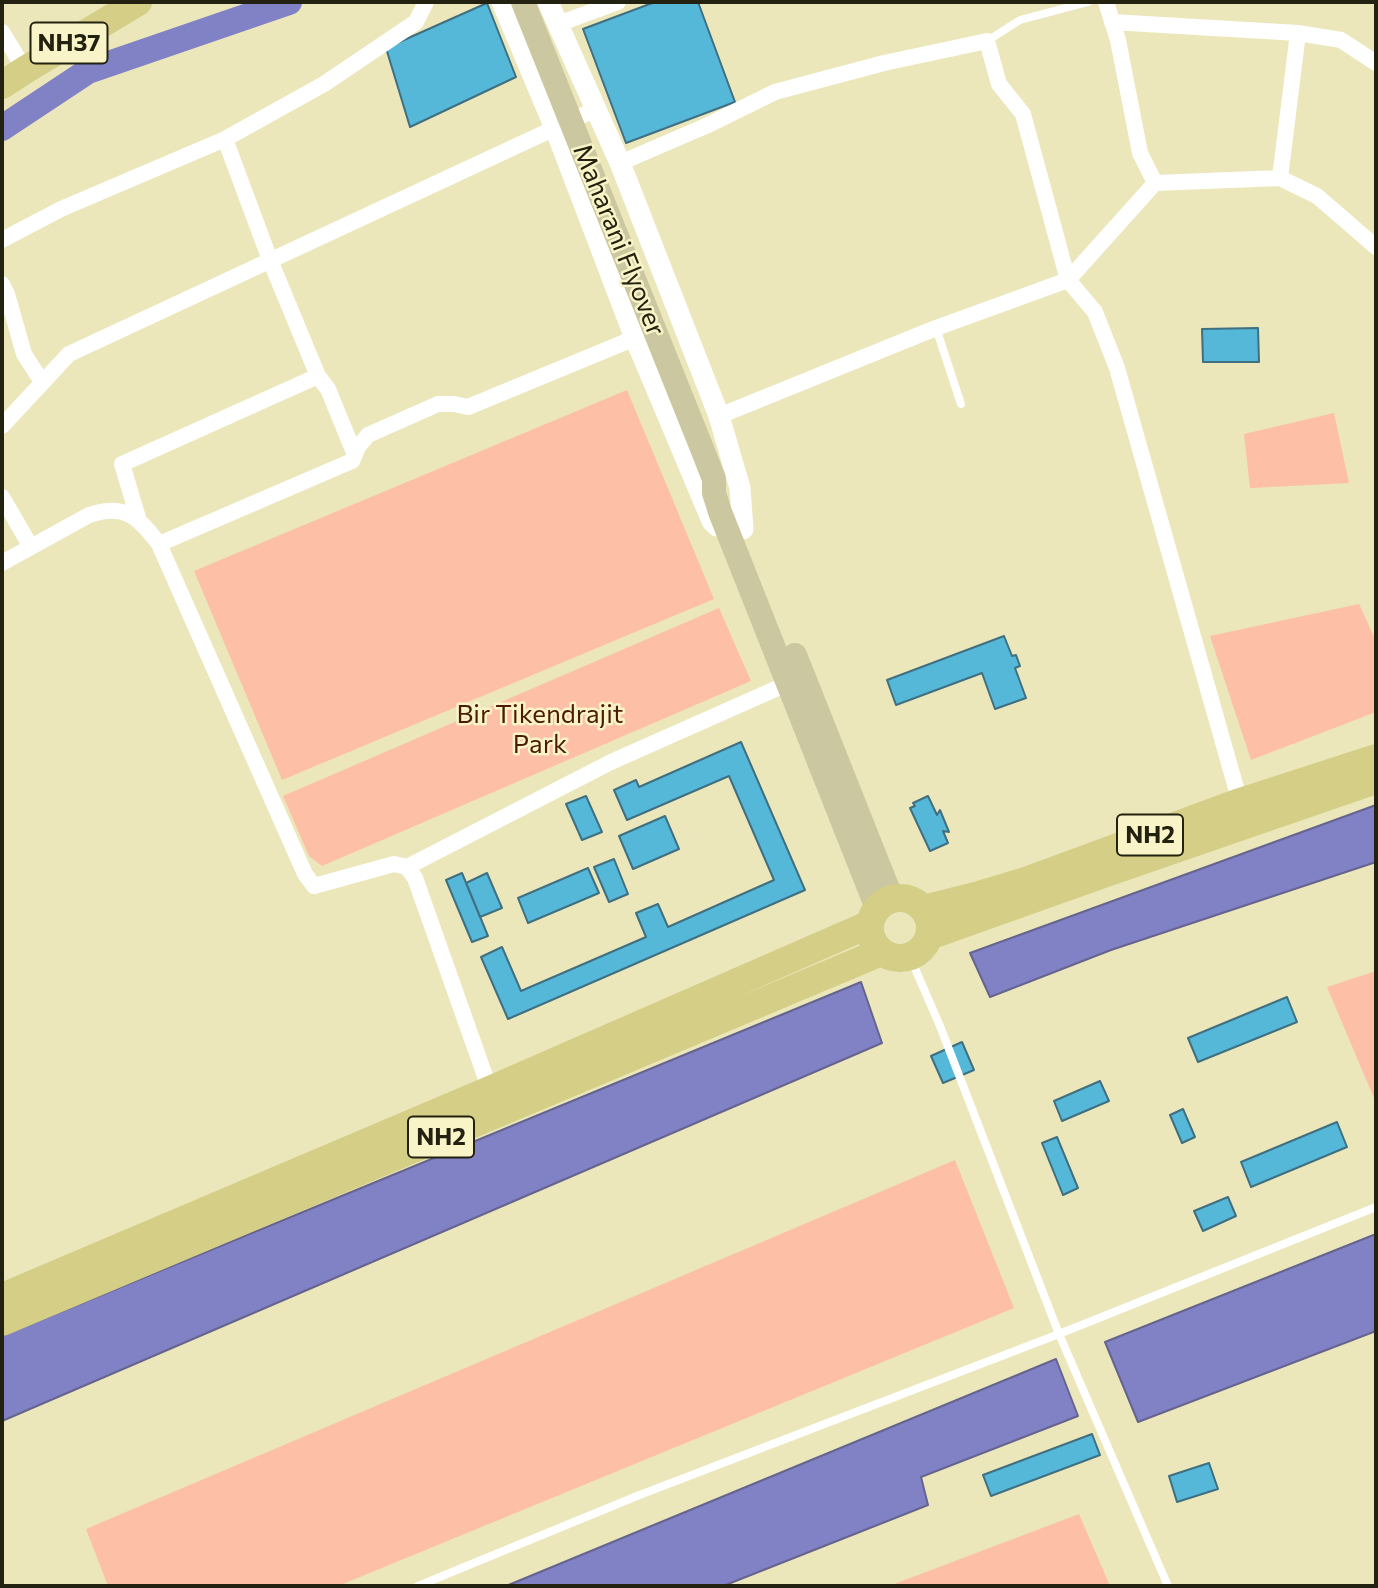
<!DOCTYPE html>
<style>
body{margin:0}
#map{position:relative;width:1378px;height:1588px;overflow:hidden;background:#ebe7ba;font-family:Commissioner,sans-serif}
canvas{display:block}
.frame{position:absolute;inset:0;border:4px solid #232110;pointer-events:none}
</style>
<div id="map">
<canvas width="1378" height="1588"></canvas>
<div class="frame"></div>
</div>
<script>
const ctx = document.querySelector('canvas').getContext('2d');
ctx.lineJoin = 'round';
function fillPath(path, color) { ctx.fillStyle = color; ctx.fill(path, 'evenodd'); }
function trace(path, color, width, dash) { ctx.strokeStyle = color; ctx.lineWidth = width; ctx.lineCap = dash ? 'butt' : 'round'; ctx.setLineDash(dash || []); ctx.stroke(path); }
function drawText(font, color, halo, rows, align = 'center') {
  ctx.font = font + ' Commissioner,sans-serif'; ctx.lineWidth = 5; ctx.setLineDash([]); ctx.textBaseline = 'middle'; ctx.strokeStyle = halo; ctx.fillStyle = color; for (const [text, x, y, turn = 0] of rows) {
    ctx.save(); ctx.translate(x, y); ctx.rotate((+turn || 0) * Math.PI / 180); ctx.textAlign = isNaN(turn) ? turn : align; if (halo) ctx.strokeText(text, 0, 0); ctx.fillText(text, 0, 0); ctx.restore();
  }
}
fillPath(new Path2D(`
 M627,390L714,599L282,780L194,571Z
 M1334,413L1349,483L1250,488L1244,434Z
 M1359,604L1376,641V712L1251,760L1210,636Z
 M719,608L751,681L322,866L309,856L283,796Z
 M1376,971V1103L1327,987Z
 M955,1160L1014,1308L338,1586H108L86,1529Z
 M1079,1514L1110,1586H889Z`), '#fdbfa6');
const water = new Path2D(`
 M1376,805V862L1111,950L990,997L970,953Z
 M861,982L882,1043L2,1421V1336Z
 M1376,1234V1331L1138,1422L1105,1342Z
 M1056,1359L1078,1416L921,1477L928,1505L723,1586H506Z`);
fillPath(water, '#8181c6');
trace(water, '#65648f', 2);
trace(new Path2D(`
 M2,128L88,71L289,2`), '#8181c6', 26);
const building = new Path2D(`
 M655,2H698L735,102L626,143L583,29Z
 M487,3L516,77L410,127L386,48Z
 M1258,328L1259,362H1203L1202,329Z
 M1004,636L1012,656L1016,655L1020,666L1015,668L1026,698L995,709L982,673L896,705L887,680Z
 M741,742L805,890L508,1019L481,957L502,947L521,991L646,937L636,913L658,904L668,927L774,880L729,776L627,820L614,790L636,780L639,787Z
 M586,796L602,832L582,840L566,804Z
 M928,796L937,815L940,810L949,832L943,831L948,843L930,851L910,808L915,806L913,803Z
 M665,816L679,849L633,869L619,836Z
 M614,859L628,894L609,902L594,867Z
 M588,868L599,893L528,923L518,898Z
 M462,873L488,936L472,942L446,880Z
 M487,873L502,908L480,917L466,883Z
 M1287,997L1297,1022L1198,1062L1188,1038Z
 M962,1042L974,1070L943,1083L931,1056Z
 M1100,1081L1109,1101L1062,1121L1054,1101Z
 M1183,1109L1195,1137L1182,1143L1170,1115Z
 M1337,1122L1347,1147L1251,1187L1241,1162Z
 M1057,1137L1078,1188L1063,1195L1042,1143Z
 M1228,1197L1236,1216L1203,1231L1194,1211Z
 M1092,1434L1100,1455L991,1496L983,1475Z
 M1209,1463L1218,1489L1177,1502L1169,1476Z`);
fillPath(building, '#55b8d9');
trace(building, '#3f6f80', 2);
trace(new Path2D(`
 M987,41L1020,20L1088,2
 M936,328L961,404
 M910,957L940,1026L1059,1334L1168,1586
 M418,1586L637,1496L1059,1334L1376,1207`), '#fff', 8);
trace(new Path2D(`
 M1106,2L1118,40L1140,153L1155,183
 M1112,22L1298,33L1341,40L1376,63
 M558,24L618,2
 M2,32L25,70
 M620,163L708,125L775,92L884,63L987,41L999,84L1023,114L1068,280L1095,312L1117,368L1240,802
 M1280,178L1298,33
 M2,240L61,209L225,139L324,84L416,22L426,2
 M2,284L7,294L24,354L42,382
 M318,376L328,389L355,455
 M719,416L936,328L1068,280L1155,183L1280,178L1317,196L1376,247
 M2,426L69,354L596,109
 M2,497L31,547
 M139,521L122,464L318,376L270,260L225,139
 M159,544L352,461L358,447L368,435L438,404H454L468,407L635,338
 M2,563L89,515C124,503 138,516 159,544L305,874L314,886L394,864L407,867L415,878L490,1090
 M407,867L611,762L789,683`), '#fff', 16);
trace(new Path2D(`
 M502,2L555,128L635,338L712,521L717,526
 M548,2L620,163L719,416L740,488L743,529`), '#fff', 21);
trace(new Path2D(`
 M523,2L701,446L714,479V493L720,512L877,908
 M795,655L892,899`), '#cbc8a1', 24);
trace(new Path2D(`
 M2,85L25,70L138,2
 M870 928a30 30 0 1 1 60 0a30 30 0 1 1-60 0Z
 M923,909L979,895L1026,881L1240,802L1376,758
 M929,936L1106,873L1376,780
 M2,1297L490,1090L870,924
 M2,1322L881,952`), '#d5ce87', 28);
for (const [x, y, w] of [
 [69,43,77],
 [1150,835,66],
 [441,1137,66]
]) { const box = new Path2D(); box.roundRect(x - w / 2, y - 20.5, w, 41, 5); ctx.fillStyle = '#f8f4c7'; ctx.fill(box); trace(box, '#232110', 2); }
drawText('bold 24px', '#232110', null, [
 ["NH37",69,43],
 ["NH2",1150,835],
 ["NH2",441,1137]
]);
drawText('26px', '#232110', '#f8f4c7', [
 ["Maharani Flyover",619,240,68]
]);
drawText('26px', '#4b1b04', '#f8f4c7', [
 ["Bir Tikendrajit",540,714],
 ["Park",540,744]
]);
</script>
